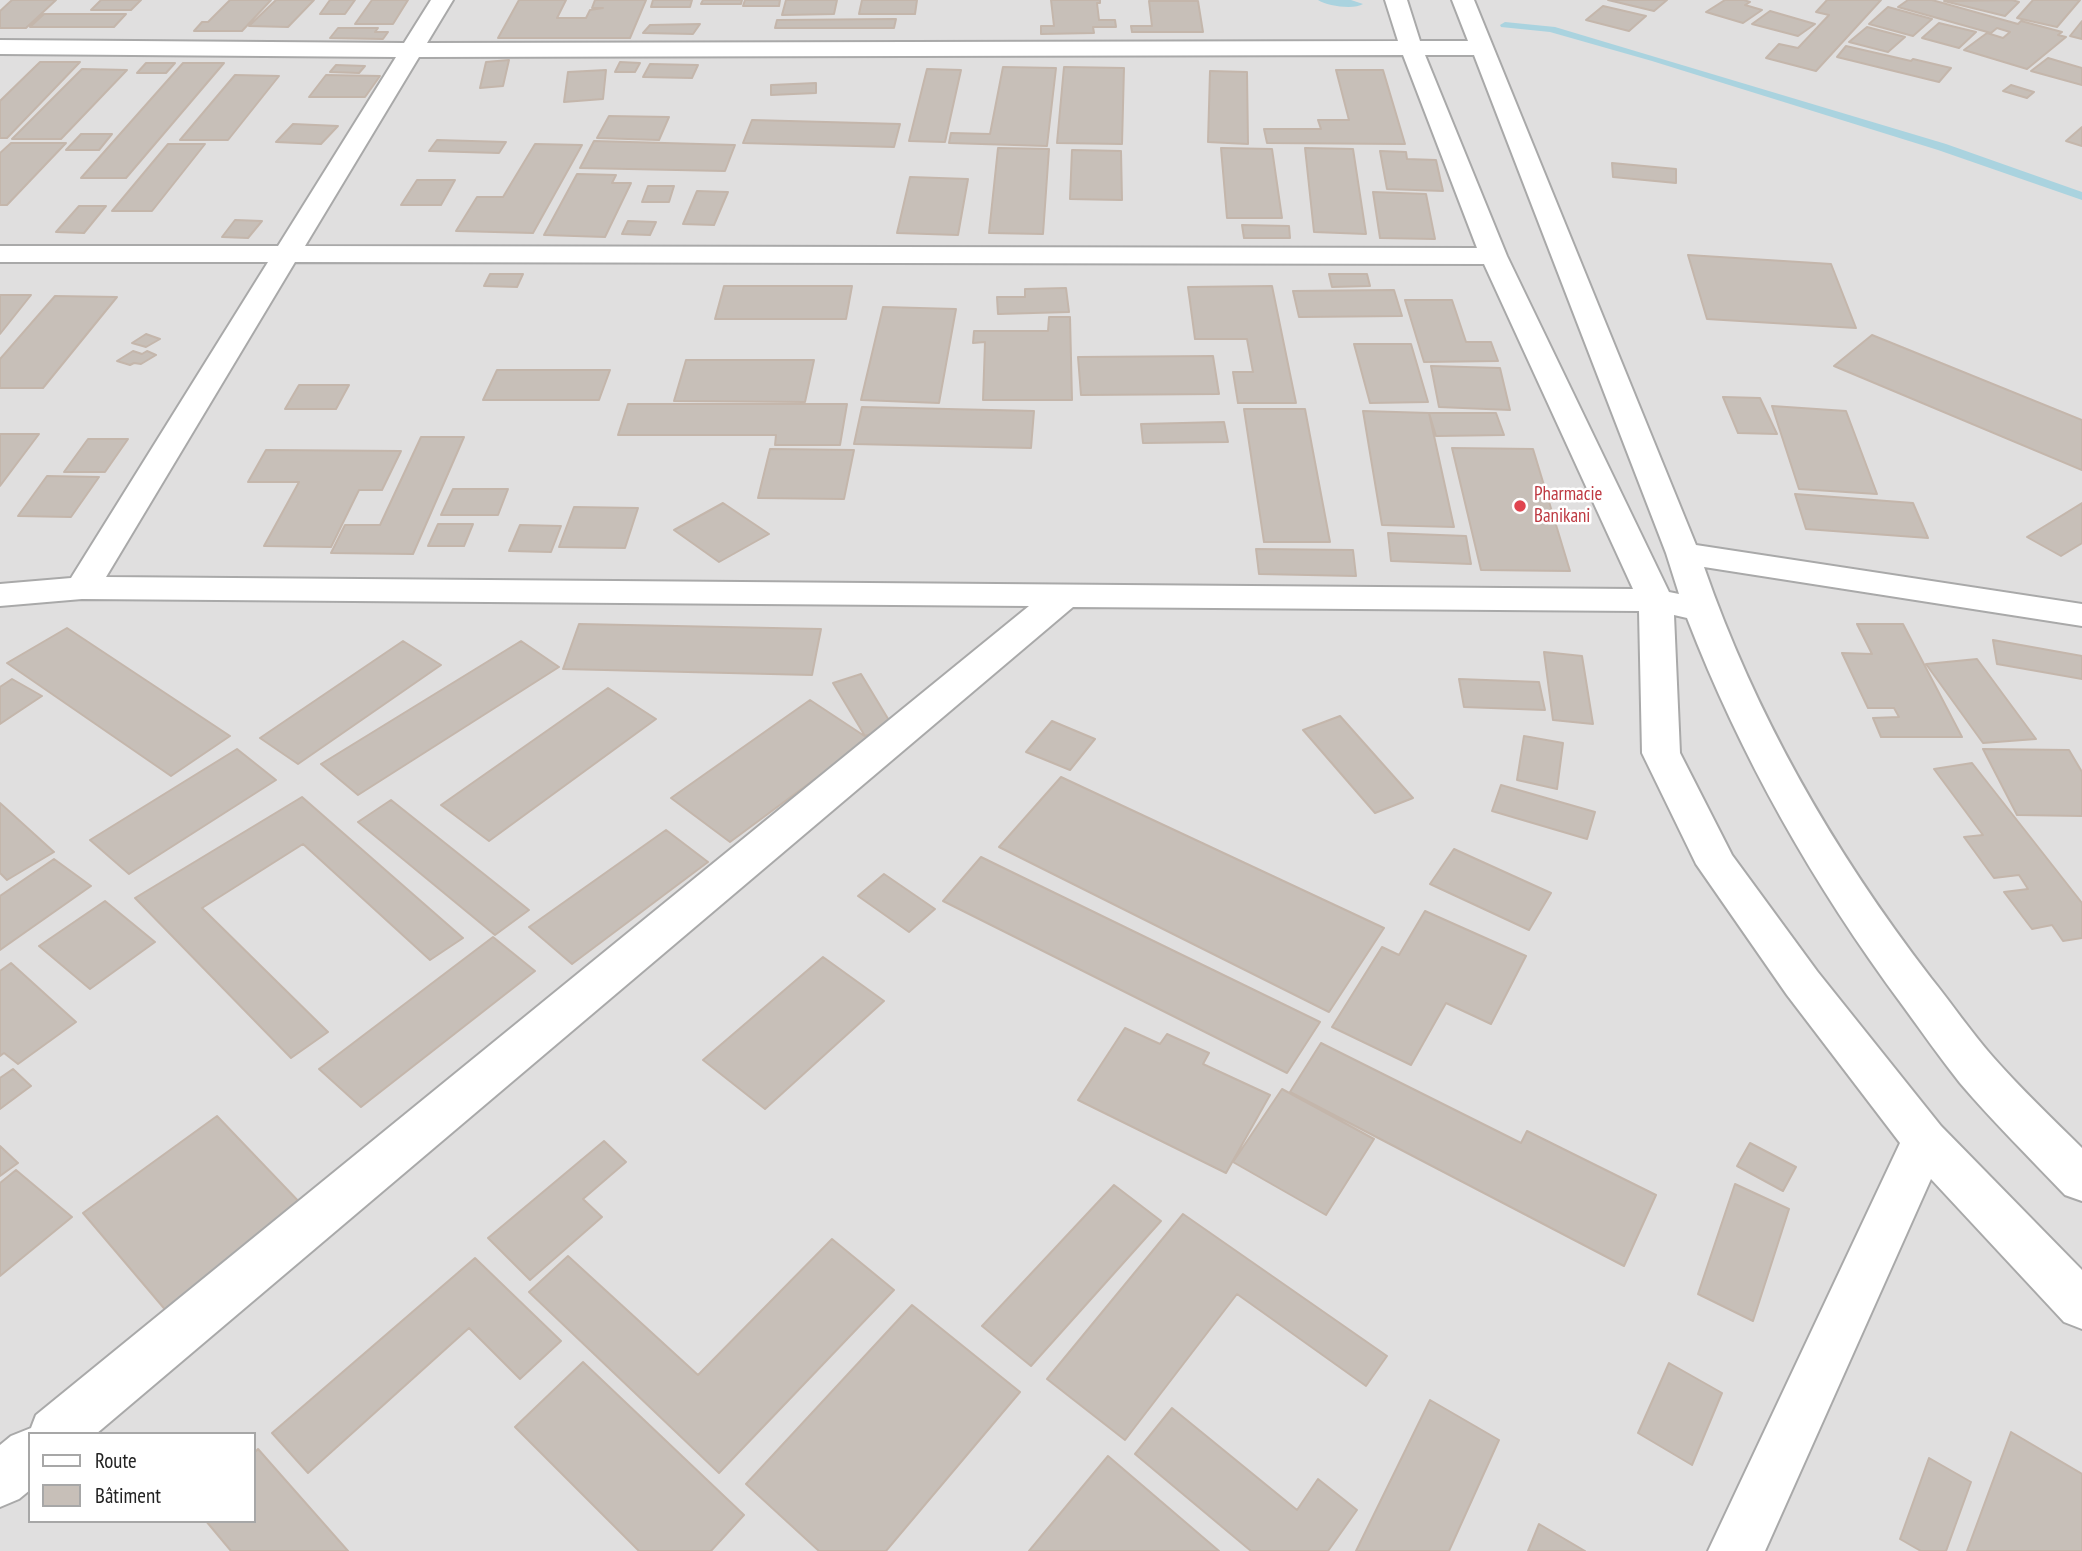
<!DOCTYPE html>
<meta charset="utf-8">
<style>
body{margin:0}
#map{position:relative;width:2082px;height:1551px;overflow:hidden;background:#f2efe9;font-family:"PT Sans Narrow",sans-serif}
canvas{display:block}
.legend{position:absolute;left:28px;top:1432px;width:228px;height:91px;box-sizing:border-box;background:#fff;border:2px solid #a7a7a7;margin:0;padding:9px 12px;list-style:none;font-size:21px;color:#222}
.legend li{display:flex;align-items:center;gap:14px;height:35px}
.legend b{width:35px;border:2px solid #a7a7a7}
</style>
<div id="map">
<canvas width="2082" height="1551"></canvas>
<ul class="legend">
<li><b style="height:9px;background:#fff"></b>Route</li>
<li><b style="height:19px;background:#c7bfb8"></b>Bâtiment</li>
</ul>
</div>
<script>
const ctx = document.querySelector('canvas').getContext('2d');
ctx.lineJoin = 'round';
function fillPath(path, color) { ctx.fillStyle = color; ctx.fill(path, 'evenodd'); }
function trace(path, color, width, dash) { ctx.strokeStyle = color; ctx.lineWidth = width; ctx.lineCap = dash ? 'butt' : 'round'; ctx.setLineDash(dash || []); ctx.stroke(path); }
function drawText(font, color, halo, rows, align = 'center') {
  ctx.font = font + ' "PT Sans Narrow",sans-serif'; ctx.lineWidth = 5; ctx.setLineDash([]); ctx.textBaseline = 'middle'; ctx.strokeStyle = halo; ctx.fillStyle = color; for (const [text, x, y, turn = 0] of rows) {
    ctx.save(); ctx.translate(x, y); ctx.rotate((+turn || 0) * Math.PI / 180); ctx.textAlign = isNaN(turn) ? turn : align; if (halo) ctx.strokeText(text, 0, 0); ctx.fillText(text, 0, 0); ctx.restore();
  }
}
fillPath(new Path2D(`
 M0,0H2082V1551H0ZM30,1434H254V1521H30Z`), '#e0dfdf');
fillPath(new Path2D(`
 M1318,0H1351L1363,4C1354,10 1327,6 1318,0Z
 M1505,22L1555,27L1946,144L2082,192V200L1938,150L1652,61L1550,32L1501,27L1500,25Z`), '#aad3df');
const building = new Path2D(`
 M12,0H56L26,28H0V11Z
 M101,0H141L131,10H91Z
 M230,0H271L242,31H194L202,22H208Z
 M276,0H314L288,27L249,26Z
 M330,0H355L345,14H320Z
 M372,0H408L393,24H355Z
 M519,0H566L557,18H586L590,10L603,8H592L595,0H646L630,38H498Z
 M653,0H692L690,7H651Z
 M703,0H742L741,4H701Z
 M745,0H780L779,6H743Z
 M786,0H837L834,14L782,15Z
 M862,0H917L915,14H859Z
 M1051,0H1100V3H1097L1099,20H1115L1116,27H1093L1094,33L1041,34V26H1054Z
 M1608,0H1667L1654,11Z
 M1725,0H1744L1750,2L1745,5L1762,10L1743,23L1706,12Z
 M1827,0H1881L1816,71L1766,58L1779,44L1798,48L1829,15L1816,12Z
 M1908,0H1932L2018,24L2021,21L2062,32L2058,35L2066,37L2027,69L1964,50L1987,33L2003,38L2010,32L1997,28L1991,33L1898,7Z
 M2012,0L2019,2L2005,16L1944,1Z
 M2033,0H2080L2057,27L2017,18Z
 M1149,1H1198L1203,32H1132L1131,26H1152Z
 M1603,6L1646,16L1629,31L1586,20Z
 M1888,7L1932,19L1913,36L1869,24Z
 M1770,11L1815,24L1798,36L1752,24Z
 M44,14H126L114,27H30Z
 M896,19L894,28H775L777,20Z
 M2082,21V39L2070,36Z
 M1939,23L1976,32L1959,48L1922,38Z
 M700,24L693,34L643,33L650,25Z
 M1867,27L1905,37L1888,52L1849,42Z
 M338,28H378L375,32H388L383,39L330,38Z
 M1846,46L1911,61L1913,59L1951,68L1939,82L1837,57Z
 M2048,58L2082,68V85L2031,71Z
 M509,60L503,86L480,88L486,62Z
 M40,62H80L7,138H0V101Z
 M620,62L640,63L635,72H615Z
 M146,63H175L166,73H137Z
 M183,63H224L126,178H81Z
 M650,64L698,65L692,78L643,77Z
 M336,65L365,66L359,73L330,72Z
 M1003,67L1056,68L1047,146L949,143L951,133L990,134Z
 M1064,67L1124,68L1122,144L1057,143Z
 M82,69L127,70L61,139H12Z
 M927,69L961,70L945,142L909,141Z
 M606,70L603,99L564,102L568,72Z
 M1336,70H1383L1405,144L1267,143L1264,129H1321L1318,120H1349Z
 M1210,71L1247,72L1248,144L1208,142Z
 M235,75L279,76L228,140H180Z
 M326,75L380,76L365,97H309Z
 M816,83V93L771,95V85Z
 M2011,85L2034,92L2027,98L2003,91Z
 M609,116L669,117L659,140L597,138Z
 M752,120L900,124L894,147L743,143Z
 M293,124L338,126L321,144L276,142Z
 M2082,127V146L2066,141Z
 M81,134H112L99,150H66Z
 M437,140L506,142L499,153L429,151Z
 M594,141L735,145L725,171L580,168Z
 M11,143H66L7,205H0V153Z
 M168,144H205L152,211H112Z
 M535,144L582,145L533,233L456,231L477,197H503Z
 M998,148L1049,149L1043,234L989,233Z
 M1221,148L1272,149L1282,218H1227Z
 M1305,148L1353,149L1366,234L1314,232Z
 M1072,150L1121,151L1122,200L1070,199Z
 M1380,151L1406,152L1407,159L1436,160L1443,191L1387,189Z
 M1612,163L1676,169V183L1613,177Z
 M577,174L616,175L612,183H631L605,237L544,235Z
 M910,177L968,179L958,235L897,233Z
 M417,180H455L441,205H401Z
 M648,186H674L669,202H642Z
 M697,191L728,192L714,225L683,224Z
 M1373,192L1426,194L1435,239L1380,238Z
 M79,206H106L84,233L56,232Z
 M235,220L262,221L248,238L222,237Z
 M628,221L656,222L650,235L622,234Z
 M1242,225L1289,226L1290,238H1244Z
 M1688,255L1831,264L1856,328L1707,319Z
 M490,274H523L517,287L484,286Z
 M1329,274H1367L1370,286L1332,287Z
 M724,286H852L846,319H715Z
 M1272,286L1296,403H1238L1233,372H1253L1247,339H1195L1188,287Z
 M1066,288L1069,312L998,314L997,297H1025V289Z
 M1394,290L1402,316L1299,317L1293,291Z
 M0,295H31L0,334Z
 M55,296L117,297L43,388H0V359Z
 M1405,300H1452L1466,342H1491L1498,361L1424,362Z
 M883,307L956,309L939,403L861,400Z
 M1049,317H1070L1072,400H983L985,342L973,343L974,331H1048Z
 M146,334L160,339L146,347L132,343Z
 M1872,335L2082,420V470L1834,366Z
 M1354,344H1411L1428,402L1370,403Z
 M133,351L142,354L147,351L156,355L141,364L134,363L130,365L117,361Z
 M1213,356L1219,394L1081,395L1078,357Z
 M686,360H814L805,402L674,401Z
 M1431,366L1500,368L1510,410L1439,407Z
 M497,370H610L599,400H483Z
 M299,385H349L336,409H285Z
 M1723,397L1760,398L1777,434L1738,433Z
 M628,404H847L840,445H775L776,435H618Z
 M1772,406L1846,411L1877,494L1799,489Z
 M862,407L1034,411L1031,448L854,444Z
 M1244,409H1305L1330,542H1264Z
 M1363,411L1429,413L1454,527L1382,525Z
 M1429,413H1496L1504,435L1436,436Z
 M1224,422L1228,442L1143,443L1141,424Z
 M0,434H39L0,486Z
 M421,437H464L413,554L331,553L345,525H380Z
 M88,439H128L105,472H64Z
 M1452,448L1533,449L1570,571L1481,570Z
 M770,449L854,450L844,499L758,498Z
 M266,450L401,451L382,490H359L331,547L264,546L299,482H248Z
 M47,476L99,477L71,517L18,516Z
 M453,489H508L498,515H441Z
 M1795,494L1913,503L1928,538L1806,529Z
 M723,503L769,534L719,562L674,530Z
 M2082,503V543L2061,556L2027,537Z
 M574,507L638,508L625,548L559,547Z
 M438,524H473L464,546H428Z
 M520,525L561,526L551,552L509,551Z
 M1388,533L1466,536L1471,564L1391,561Z
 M1256,549L1353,550L1356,576L1259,574Z
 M579,624L821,629L812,675L563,669Z
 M1857,624H1903L1962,737H1881L1873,718L1899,717L1894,708H1868L1842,653L1872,654Z
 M67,628L230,736L171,776L7,663Z
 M1993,640L2082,656V679L1997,664Z
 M403,641L441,665L298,764L260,738Z
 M521,641L559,667L358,795L321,764Z
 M1544,652L1582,656L1593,724L1553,720Z
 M1977,659L2036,739L1983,743L1926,664Z
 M861,674L893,727L865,736L833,683Z
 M12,679L42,696L0,724V687Z
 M1459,679L1539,682L1545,710L1464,707Z
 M608,688L656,719L489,841L441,805Z
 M810,700L869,739L730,842L671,798Z
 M1340,716L1413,798L1375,813L1303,730Z
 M1052,721L1095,739L1070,770L1026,752Z
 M1524,736L1563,743L1557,789L1517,780Z
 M237,749L276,780L129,874L90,840Z
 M1983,749L2069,750L2082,772V816L2017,815Z
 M1972,763L2082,903V938L2063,941L2052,925L2032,929L2004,892L2028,889L2019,875L1994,878L1964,837L1983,835L1934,769Z
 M1061,777L1384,928L1329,1012L999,847Z
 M1501,785L1595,812L1587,839L1492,811Z
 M302,797L463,938L430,960L303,844L202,908L328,1032L291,1058L135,898Z
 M391,800L529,910L495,935L358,822Z
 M0,803L54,852L7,880L0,873Z
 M666,830L708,862L572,964L529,927Z
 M1454,849L1551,893L1529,930L1430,884Z
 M981,857L1320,1022L1287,1073L943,901Z
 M54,859L91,886L0,950V896Z
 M884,874L935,909L909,932L858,896Z
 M105,901L155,942L90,989L39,946Z
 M1425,911L1526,956L1491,1024L1446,1003L1411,1065L1332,1027L1382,947L1399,955Z
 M493,937L535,971L361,1107L319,1069Z
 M823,957L884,1001L765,1109L703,1060Z
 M11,963L76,1022L18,1064L4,1053L0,1056V971Z
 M1125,1028L1160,1044L1167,1034L1209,1053L1203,1064L1270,1095L1226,1173L1078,1100Z
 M1321,1043L1521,1143L1527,1131L1656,1195L1624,1266L1290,1092Z
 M13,1069L31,1086L0,1109V1078Z
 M1282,1089L1374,1139L1326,1215L1233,1162Z
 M217,1116L304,1207L168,1313L83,1213Z
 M604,1141L626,1162L583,1199L602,1217L530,1280L488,1238Z
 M1750,1143L1796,1167L1783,1191L1737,1166Z
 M0,1146L18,1163L0,1176Z
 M16,1170L72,1217L0,1276V1183Z
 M1735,1184L1789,1209L1753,1321L1698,1294Z
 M1114,1185L1161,1221L1031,1366L982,1326Z
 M1183,1214L1387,1356L1366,1386L1237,1294L1125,1440L1047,1379Z
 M832,1239L894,1290L719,1473L529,1292L568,1256L698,1375Z
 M475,1258L561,1341L520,1379L469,1328L308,1473L272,1433Z
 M912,1305L1020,1392L886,1551H819L746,1484Z
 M583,1362L744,1515L711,1551H639L515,1427Z
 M1669,1363L1722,1393L1692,1465L1638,1433Z
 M1430,1400L1499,1440L1449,1551H1356Z
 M1172,1408L1297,1510L1318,1479L1357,1510L1328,1551H1251L1135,1454Z
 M2011,1432L2082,1474V1551H1967Z
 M258,1449L348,1551H231L206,1521H254V1453Z
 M1108,1456L1219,1551H1029Z
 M1929,1458L1971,1482L1946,1551H1921L1900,1539Z
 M1539,1524L1585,1551H1528Z`);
fillPath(building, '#c7bfb8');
trace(building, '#c4b6ab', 2);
const minor = new Path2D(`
 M431,0H453L427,43L1398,41L1385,0H1407L1420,41H1468L1452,0H1474L1696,545L2082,604V626L1704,567C1756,717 1834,852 1931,978C1952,1004 1971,1032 1993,1057C2021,1089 2052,1118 2082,1148V1201L2065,1195C2030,1158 1993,1122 1960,1083C1940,1058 1922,1032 1903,1006C1814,886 1741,758 1687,618L1674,615L1680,753L1732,855L1817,971L1941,1126L2082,1270V1329L2064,1322L1931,1179L1765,1551H1708L1900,1143L1787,995L1696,864L1642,753L1639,611L1073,607L96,1434H30V1490L19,1499L0,1507V1445L11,1436L31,1428L36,1415L1029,606L82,599L0,606V584L71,578L268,262H0V246H278L396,57L0,54V40L404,43ZM1403,55L1477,248L305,246L419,57ZM1425,55H1474L1666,553L1679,594L1669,592L1507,256ZM295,262L1484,264L1633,589L106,577Z`);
trace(minor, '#a9a9a9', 4);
fillPath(minor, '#fff');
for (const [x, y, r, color] of [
 [1520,506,7,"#e0444e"]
]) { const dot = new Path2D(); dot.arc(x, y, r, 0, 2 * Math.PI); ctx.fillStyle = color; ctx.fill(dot); trace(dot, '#fff', 2.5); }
drawText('19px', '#be3a42', '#fff', [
 ["Pharmacie",1534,495],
 ["Banikani",1534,517]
], 'left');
</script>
